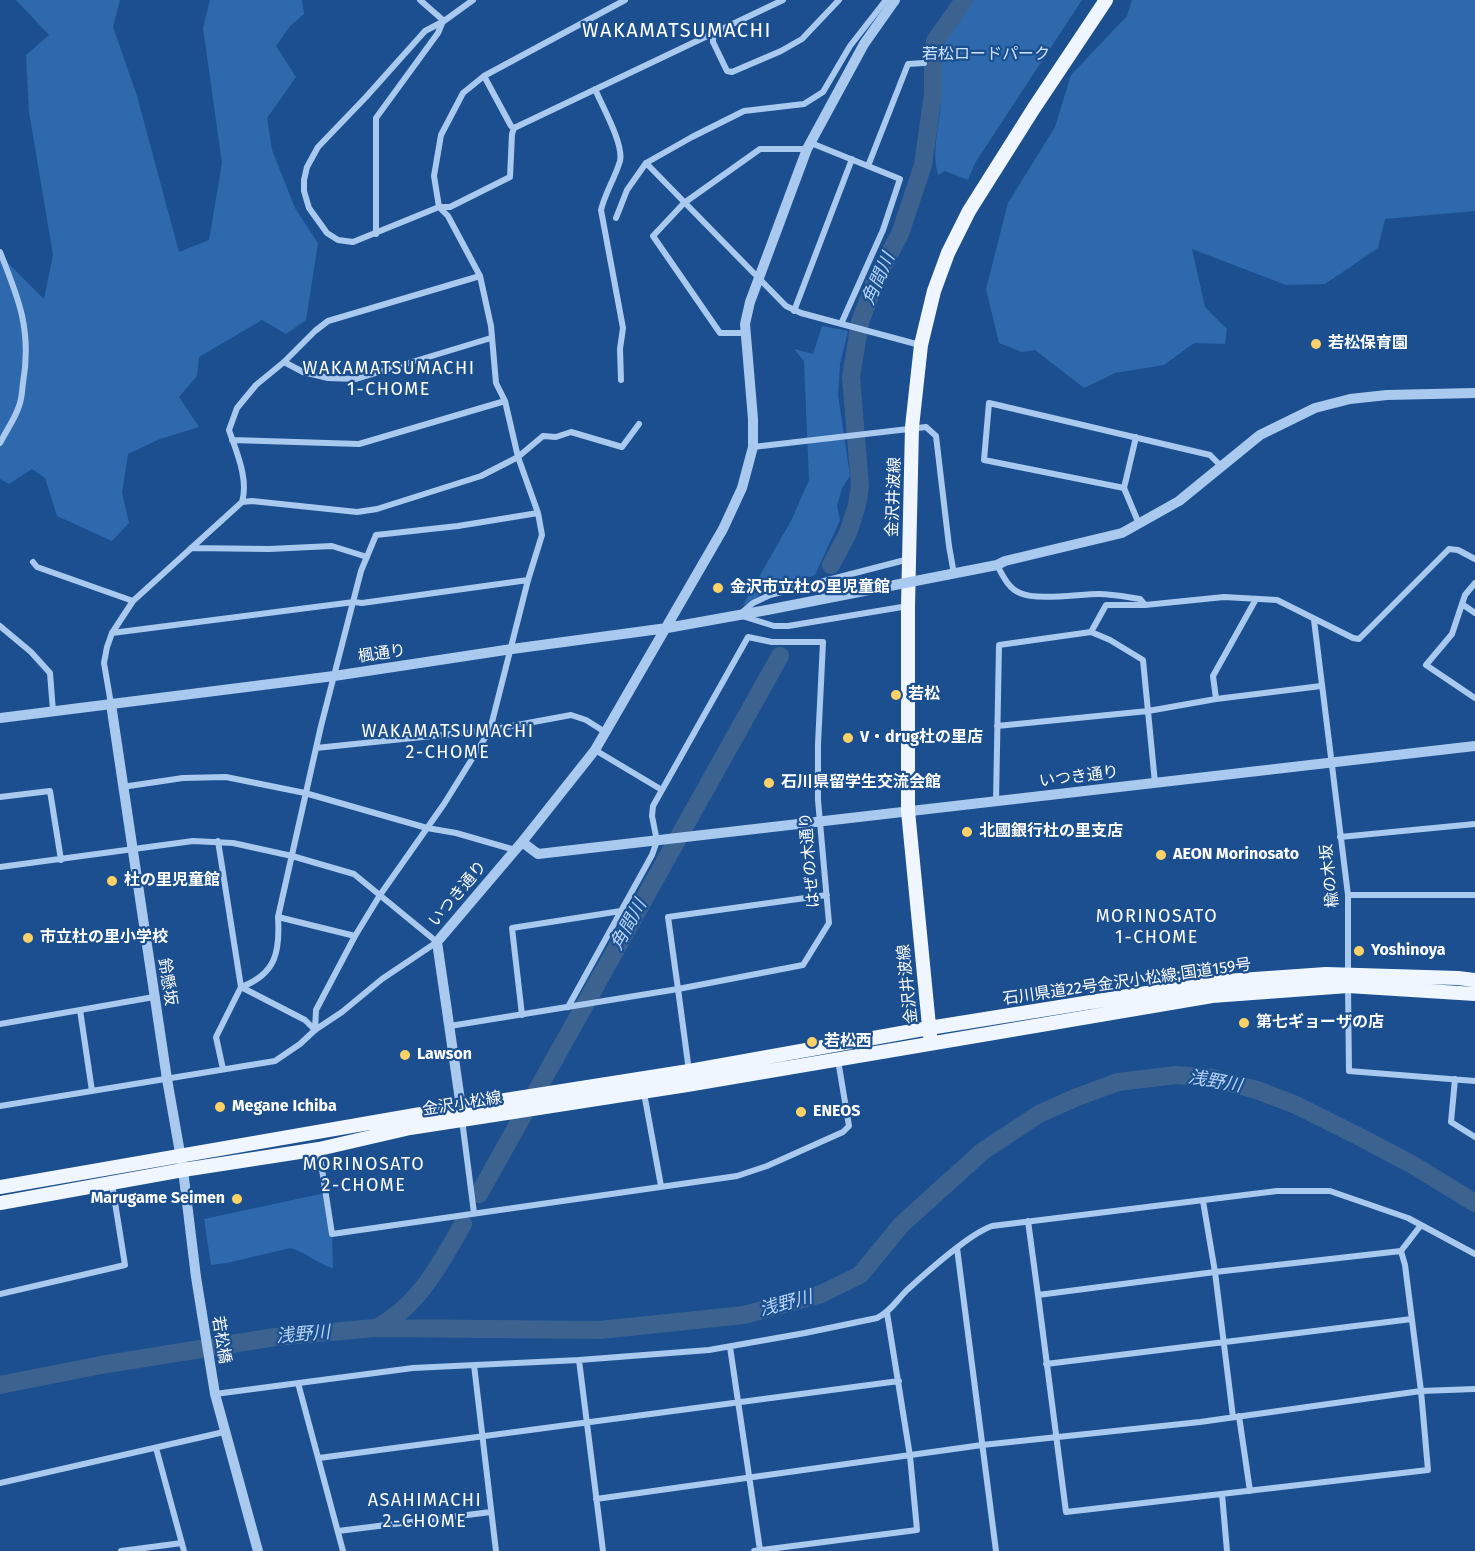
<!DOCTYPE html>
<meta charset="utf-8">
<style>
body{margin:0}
canvas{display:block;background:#1b4f8f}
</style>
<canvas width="1475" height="1551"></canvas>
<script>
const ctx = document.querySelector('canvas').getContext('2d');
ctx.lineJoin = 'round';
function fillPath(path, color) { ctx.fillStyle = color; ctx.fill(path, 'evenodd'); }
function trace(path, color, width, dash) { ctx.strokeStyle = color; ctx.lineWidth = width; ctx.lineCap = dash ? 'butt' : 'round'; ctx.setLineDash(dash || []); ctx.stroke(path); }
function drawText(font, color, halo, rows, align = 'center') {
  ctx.font = font + ' "Fira Sans","Noto Sans JP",sans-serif'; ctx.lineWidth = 4.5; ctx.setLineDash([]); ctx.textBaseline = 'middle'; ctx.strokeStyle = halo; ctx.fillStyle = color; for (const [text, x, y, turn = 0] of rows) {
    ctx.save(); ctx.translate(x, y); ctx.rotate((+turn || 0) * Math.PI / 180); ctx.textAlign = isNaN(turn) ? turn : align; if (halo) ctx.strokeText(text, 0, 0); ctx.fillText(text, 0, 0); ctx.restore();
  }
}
fillPath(new Path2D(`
 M16,0H120L113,27L137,96L179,252L209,240L222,163L203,28L210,0H302L304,14L290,26L276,46L296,77L267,118L272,150L295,208L318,243L306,320L286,334L262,320L199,357L197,376L179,397L199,427L160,439L128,454L122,493L129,523L112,541L57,516L45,478L32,469L9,484L0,479V255L44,299L53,255L29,112L26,55L49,35Z
 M964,0H1082L975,163L968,180L945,171L938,175C930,145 943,117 941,87C940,71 930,59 935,42C940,28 955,13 964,0Z
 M1132,0H1475V211L1385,219L1378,248L1325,284L1286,285L1192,249L1205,307L1227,329L1225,344L1194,343L1164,365L1115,373L1084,388L1035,350L1022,352L999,343L986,289L1008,203L1055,127L1071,75L1127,16Z
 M822,326L848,331L840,364L838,395L850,476L842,488L837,506L840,520L815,575L771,589L754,599L753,603L743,605L791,521L809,480L804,361L794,349L813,354Z
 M325,1193L332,1234L333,1268C317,1264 306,1252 290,1248L227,1263L211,1265L204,1219Z`), '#2e69ad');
trace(new Path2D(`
 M831,565L848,533L857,505L860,486L851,377L860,322L877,277L900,234L923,165L933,94V58L935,41L964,0
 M479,1194L780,656
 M376,1328C419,1306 440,1264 463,1224
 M0,1385L101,1365L275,1337L375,1328L600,1330L744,1315L821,1294L860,1275L902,1224L983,1151L1039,1114L1077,1097L1118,1082L1176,1075L1212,1078L1257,1090L1296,1105L1360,1137L1413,1165L1475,1203`), '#3c6290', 18);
trace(new Path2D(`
 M420,0L444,21
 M473,0L444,21L425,31L366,97L318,147L307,167L304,180V191L309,208L327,233L338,240L353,242L439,207H450L510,177L512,134L514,128L783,0
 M713,33V42L727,71L732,72L781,51L802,39L839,0
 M484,76L511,126L514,128
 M595,89C602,106 624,144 620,161C615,178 605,193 601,210L623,328L620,349L621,380
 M811,143L900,179L883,230L841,324
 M646,163L786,306L801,313L920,345
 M868,166L908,64L924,63
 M616,218L627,190L646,163L692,137L744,111L804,104L823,92L850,46L886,0
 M376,234V118L438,33L443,21
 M0,252C19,299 32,331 23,383C22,390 22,399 19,406C15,419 6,431 0,443
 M794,311L852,159
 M746,333H720L653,236L684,203L760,149H807
 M284,362L303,372L328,378L356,379L491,338
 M1136,437L1124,488L1139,524
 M232,440L359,444L505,401
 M753,447L926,427L936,436L949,546L954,574
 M1124,488L984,460L989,403L1210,455L1221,466
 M242,502L252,501L357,512L377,509L481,476L518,457L543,436L556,437L571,432L622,447L639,424
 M191,548L269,549L332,546L367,557
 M33,562L37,567L133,601
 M997,565C1003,576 1008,588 1020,593C1037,601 1079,594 1099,594C1112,594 1127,597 1140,599L1145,605L1224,597L1277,600L1353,638L1359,639L1449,549L1458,550L1475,559
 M1475,583L1465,595L1452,634L1426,665L1475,698
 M1462,604L1475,613
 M908,606L788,626H774L739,615L753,603L770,595L909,559
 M1314,620L1348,895V974
 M0,626L31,652L50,673L53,711
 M1091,632L1106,605H1145
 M112,633L354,602L362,603L528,580
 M1216,699L1213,676L1256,599
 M111,704L104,663L107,647L112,633L133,601L242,502C249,479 236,451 229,430L237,408L256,385L284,362L315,331L328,321L480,276
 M997,726L1148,711L1216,699L1321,686
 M316,748L490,730L571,715L586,720L605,732
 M595,750L662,790
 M122,787L183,778L226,777L305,793L427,828L456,833L515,850
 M0,797L50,791L61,860
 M996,801L999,645L1091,632L1110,640L1143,660L1155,783
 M1340,837L1475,824
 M218,841L241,987L216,1037L223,1069
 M0,867L193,841L233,843L292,856L354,874L437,942L382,979L342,1012L315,1030L300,1044L275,1061L0,1106
 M1348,895H1475
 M278,917L355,936
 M241,987C277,974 280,950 278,917L321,726L361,571L376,535L458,526L538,513
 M241,987L305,1020L315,1030
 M1348,987L1349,1071L1475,1081
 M568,1007L652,855L657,841L652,816L653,806L748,637L772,642H823L818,744V800L829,923L803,965L678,989L689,1071
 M80,1010L92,1091
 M522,1015L512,928L621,911
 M0,1024L154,997
 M450,1026L678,989L668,917L827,895
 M315,1030L316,1010L355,936L380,895L444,804L490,730L528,580L542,535L538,513L518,457L505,401L496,383L491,326L480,276L448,216L439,207L434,176L441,135L463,93L484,76L625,0
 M1455,1079L1451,1122L1475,1137
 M644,1093L661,1186
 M462,1120L474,1213
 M319,1150L332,1234L737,1176L767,1166L843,1132L849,1126L838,1060
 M1203,1201L1215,1272L1233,1417
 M1028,1221L1038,1295
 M957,1248L996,1551
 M1401,1251L1405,1265L1421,1391L1428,1470L1066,1512L1038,1295L1215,1272L1401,1251L1421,1225
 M0,1294L125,1265L112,1184
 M730,1347L760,1550
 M579,1360L603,1551
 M1046,1364L1412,1319
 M474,1365L496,1551
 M298,1383L343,1551
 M215,1394L413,1368L579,1360L709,1350L805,1333L877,1318C890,1312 897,1300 907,1290C926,1273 970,1233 992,1226L1277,1191H1330L1408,1218L1475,1254
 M1239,1416L1250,1491
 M156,1448L184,1551
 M319,1458L899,1381
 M0,1483L224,1432
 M1222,1494L1227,1551
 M596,1499L982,1445L1200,1422L1421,1391L1475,1389
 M338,1531L491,1512
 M121,1551L182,1543
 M754,1551L917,1530L910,1456L887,1313`), '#a9c9ee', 6);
trace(new Path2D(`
 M946,575L997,565L1005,561L1122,533L1179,501L1260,435L1315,408L1350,399L1387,395L1475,393
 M111,704L167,1079L183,1170L196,1277L215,1394L258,1551
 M0,718L334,676L512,649L667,628L767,610
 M522,842L595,750L723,529L742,488L753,447V419L745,324L750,302L807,149L864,44L895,0
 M462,1114L437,942L522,842L538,854L1475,746`), '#a9c9ee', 10);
trace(new Path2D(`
 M930,1036L908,811V606L912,427L921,345L934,291L948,253L969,211L1034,108L1106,0
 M0,1187L461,1107L689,1071L929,1028L1178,988L1226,981L1326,974L1458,978L1475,980
 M0,1203L183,1170L319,1149L410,1128L687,1085L1212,996L1348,986L1475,994`), '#f0f6ff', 14);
trace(new Path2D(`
 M767,610L946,575`), '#a9c9ee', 10);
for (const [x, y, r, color] of [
 [1316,344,6,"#ffd166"],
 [718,588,6,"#ffd166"],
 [896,695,6,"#ffd166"],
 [848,738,6,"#ffd166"],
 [769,783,6,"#ffd166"],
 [967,832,6,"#ffd166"],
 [1161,855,6,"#ffd166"],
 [112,881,6,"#ffd166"],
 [28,938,6,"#ffd166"],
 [1359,951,6,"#ffd166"],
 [1244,1023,6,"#ffd166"],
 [812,1042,6,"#ffd166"],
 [405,1055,6,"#ffd166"],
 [220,1107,6,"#ffd166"],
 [801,1112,6,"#ffd166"],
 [237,1199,6,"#ffd166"]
]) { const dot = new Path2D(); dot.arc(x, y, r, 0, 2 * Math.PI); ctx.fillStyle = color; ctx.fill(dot); trace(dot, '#1b4f8f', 2); }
drawText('16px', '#cfe3fa', '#1b4f8f', [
 ["若松ロードパーク",986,55]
]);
drawText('bold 16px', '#fff', '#1b4f8f', [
 ["若松保育園",1328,344],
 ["金沢市立杜の里児童館",730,588],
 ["若松",908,695],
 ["V・drug杜の里店",860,738],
 ["石川県留学生交流会館",781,783],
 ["北國銀行杜の里支店",979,832],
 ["AEON Morinosato",1173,855],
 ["杜の里児童館",124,881],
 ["市立杜の里小学校",40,938],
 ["Yoshinoya",1371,951],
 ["第七ギョーザの店",1256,1023],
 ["若松西",824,1042],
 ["Lawson",417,1055],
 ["Megane Ichiba",232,1107],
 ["ENEOS",813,1112],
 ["Marugame Seimen",225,1199,"right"]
], 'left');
drawText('16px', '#fff', '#1b4f8f', [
 ["金沢井波線",894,497,-88],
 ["楓通り",382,654,-8],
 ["いつき通り",1079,777,-7],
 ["はぜの木通り",810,860,-95],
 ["楡の木坂",1330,876,-96],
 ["いつき通り",458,894,-50],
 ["鈴懸坂",167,982,81],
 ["石川県道22号金沢小松線;国道159号",1127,982,-8],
 ["金沢井波線",908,984,-96],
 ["金沢小松線",462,1104,-9],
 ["若松橋",221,1340,81]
]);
drawText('italic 18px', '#b5d3f5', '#1b4f8f', [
 ["角間川",879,279,-66],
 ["角間川",629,925,-61],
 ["浅野川",1215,1082,10],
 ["浅野川",786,1304,-15],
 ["浅野川",303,1335,-5]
]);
ctx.letterSpacing = '1.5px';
drawText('18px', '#fff', '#1b4f8f', [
 ["WAKAMATSUMACHI",389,369],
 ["1-CHOME",389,390],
 ["WAKAMATSUMACHI",448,732],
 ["2-CHOME",448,753],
 ["MORINOSATO",1157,917],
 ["1-CHOME",1157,938],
 ["MORINOSATO",364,1165],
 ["2-CHOME",364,1186],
 ["ASAHIMACHI",425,1501],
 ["2-CHOME",425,1522]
]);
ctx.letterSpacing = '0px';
ctx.letterSpacing = '1.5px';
drawText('20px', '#fff', '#1b4f8f', [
 ["WAKAMATSUMACHI",677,31]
]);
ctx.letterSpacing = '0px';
</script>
